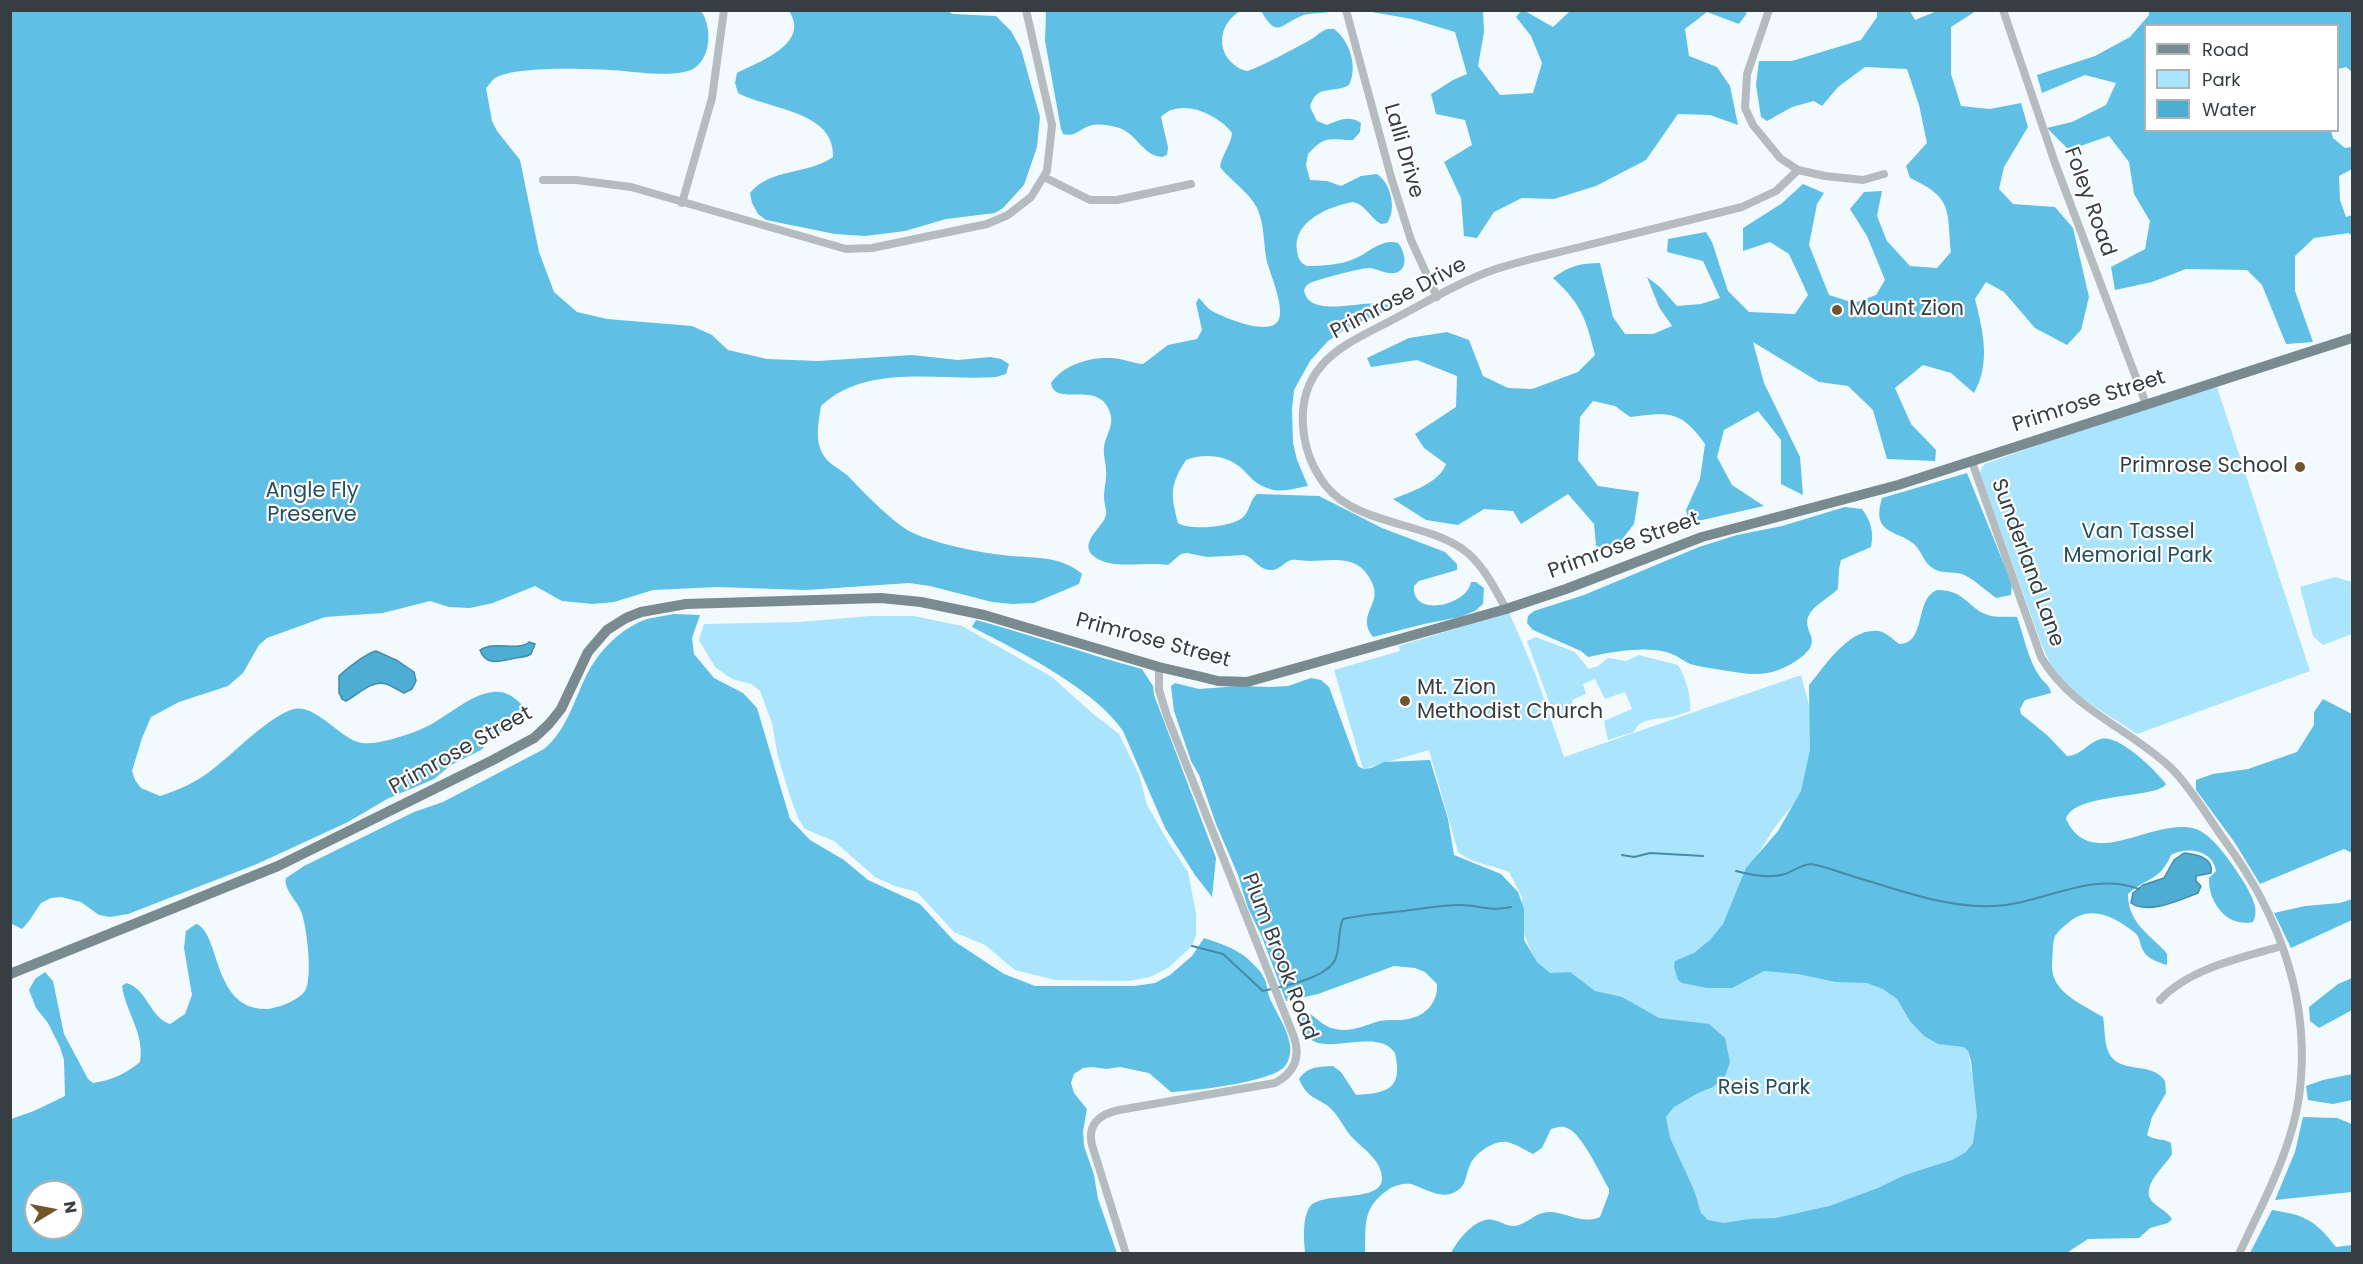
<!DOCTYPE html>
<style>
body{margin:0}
#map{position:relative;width:2363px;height:1264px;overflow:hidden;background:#f2fafe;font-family:Poppins,sans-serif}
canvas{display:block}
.frame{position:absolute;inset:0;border:12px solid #363e42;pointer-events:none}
.legend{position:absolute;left:2144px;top:24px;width:195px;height:108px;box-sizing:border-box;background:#fff;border:2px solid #afb2b3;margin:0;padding:8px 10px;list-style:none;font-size:18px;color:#363e42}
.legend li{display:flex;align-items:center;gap:12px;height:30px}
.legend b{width:30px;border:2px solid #afb2b3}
.north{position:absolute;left:24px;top:1180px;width:60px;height:60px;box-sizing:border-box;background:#fff;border:2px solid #afb2b3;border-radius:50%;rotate:80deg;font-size:16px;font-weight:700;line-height:24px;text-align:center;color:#363e42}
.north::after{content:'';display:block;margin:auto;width:21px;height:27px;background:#725629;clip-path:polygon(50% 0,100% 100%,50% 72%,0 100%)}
</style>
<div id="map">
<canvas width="2363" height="1264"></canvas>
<div class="frame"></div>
<ul class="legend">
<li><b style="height:8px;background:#7a8a91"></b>Road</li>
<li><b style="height:16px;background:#aae4fd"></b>Park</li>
<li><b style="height:16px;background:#4dadd3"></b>Water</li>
</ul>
<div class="north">N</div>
</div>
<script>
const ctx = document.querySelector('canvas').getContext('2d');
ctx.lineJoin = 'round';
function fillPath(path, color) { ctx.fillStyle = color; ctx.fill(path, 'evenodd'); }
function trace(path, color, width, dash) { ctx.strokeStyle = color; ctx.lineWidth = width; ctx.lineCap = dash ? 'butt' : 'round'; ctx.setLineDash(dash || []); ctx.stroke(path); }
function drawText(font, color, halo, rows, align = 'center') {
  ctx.font = font + ' Poppins,sans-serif'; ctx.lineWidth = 4.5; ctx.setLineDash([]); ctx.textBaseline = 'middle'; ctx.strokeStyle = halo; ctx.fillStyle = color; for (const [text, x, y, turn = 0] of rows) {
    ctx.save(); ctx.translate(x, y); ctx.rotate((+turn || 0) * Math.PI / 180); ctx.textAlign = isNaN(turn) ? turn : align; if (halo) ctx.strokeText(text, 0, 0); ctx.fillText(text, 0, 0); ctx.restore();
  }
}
fillPath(new Path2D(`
 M2217,387L2310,671L2137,734L2071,691L2052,668L2041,643L1980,473L1982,467L1985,464L2065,435Z
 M2335,577L2352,582V634L2323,645L2313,636L2300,587Z
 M1509,612L1535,673L1564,757L1801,675L1817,735L1804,791L1775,827L1748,870L1876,976L1965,1036L1987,1154L1683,1253L1539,971L1522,929V897L1509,872C1492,865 1473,864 1458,852L1429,750L1363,769L1334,670L1400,651L1399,646Z
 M870,616H914L962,626L1052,677L1092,713L1119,734L1139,775L1147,805L1170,845L1188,872L1196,913V935L1192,946L1168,968L1150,977L1128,981L1055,980L1015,970L985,945L954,932L917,892L895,886L875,877L834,841L805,829L798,818L790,796L778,757L772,723L760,691L751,684L732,679L715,667L699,640L704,624L800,622Z
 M1536,637L1575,652L1589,669L1598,666L1608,658L1626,661L1639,655L1678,665C1685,676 1692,698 1690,711C1683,713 1676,716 1670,717C1656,720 1640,717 1634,732L1608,740L1604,721L1632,709L1625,692L1605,699L1595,679L1583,684L1586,694L1572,700L1576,713L1559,719L1553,713L1527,641Z`), '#aae4fd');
fillPath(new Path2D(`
 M946,10L953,14L996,16L1011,31L1021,49L1040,117L1037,147L1024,185L1003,208L995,213L946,219L905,231L865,236L835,234L766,220L758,214L752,203L750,193C770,168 808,175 833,157C836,111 767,109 738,93L735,83L737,73C758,62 811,44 789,11Z
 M1046,10L1240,11C1222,22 1215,45 1231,62C1235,66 1241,70 1247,71C1253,71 1301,45 1310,40C1319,35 1323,27 1334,29C1350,41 1358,67 1349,85C1335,94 1316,83 1310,107L1317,121L1327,125C1339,120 1349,115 1361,123L1360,132L1353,140C1329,140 1326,134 1308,154L1306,165L1310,180L1327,181L1341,186L1361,176L1377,174C1391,183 1397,210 1387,223L1381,224C1370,218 1366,205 1353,202C1330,206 1292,221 1297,251C1298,258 1300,263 1307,266C1322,266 1340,265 1354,259C1369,253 1381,238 1398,243C1404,250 1409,267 1398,272C1388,276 1379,269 1370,268C1363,267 1316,280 1310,283C1306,286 1306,286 1304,290C1309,320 1363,299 1384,304C1387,304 1390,307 1392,308L1347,328L1328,341L1310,361L1294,390L1292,409L1293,443L1297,460L1308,486C1296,488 1282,493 1270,489C1254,484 1251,477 1240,467C1226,455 1203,453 1186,460C1169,486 1171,495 1178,523C1190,531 1231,527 1242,518C1250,512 1249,501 1257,494L1319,496L1382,528L1445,552L1457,564V570L1419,581L1414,586C1411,618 1467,606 1471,582H1476L1484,588L1483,604L1475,611L1460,617L1424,624L1373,637C1356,615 1381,605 1373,585C1361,554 1335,560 1310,561C1304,561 1297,559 1291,560C1284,562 1280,570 1271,570C1258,570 1254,557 1244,555L1207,557L1187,553L1181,554L1168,565C1147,561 1115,570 1096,558C1075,544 1104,527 1106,515C1107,510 1104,503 1104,497C1104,488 1107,479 1106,470C1106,462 1103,455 1104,447C1105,437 1113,427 1111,416C1102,377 1055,409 1051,383C1063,365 1089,357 1110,358C1122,358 1132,363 1143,364L1168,345L1197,339L1202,330L1196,303L1199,298C1203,302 1207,308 1212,311C1225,318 1272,338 1279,319C1284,306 1271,276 1267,262C1263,244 1265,225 1257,208C1249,192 1231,181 1220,167C1222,154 1231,145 1232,133C1218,114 1180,97 1161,117L1168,147L1167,155L1162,157C1142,156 1136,131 1116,127C1108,125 1097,123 1089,126C1078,130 1076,137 1063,134L1061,129L1045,41Z
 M10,11H701C712,26 712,58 693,69C678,77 642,73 624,71C597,69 518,65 495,78C492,80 489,85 486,88L492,121L497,131L520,160L539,252L554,292L577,312L607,319L692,326L712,335L728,350L767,359L818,361L912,355L958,360L990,357L1001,359L1009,364L1006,374L996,377C938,381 867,363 821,406C818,426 813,446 829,462C836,468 845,472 851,479C864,493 893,522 909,531C929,542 980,553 1003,555C1031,559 1059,554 1082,574L1079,584L1034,603L1013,604L992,602L930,586L909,583L806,590L717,587L653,590L614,602L593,604L562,601L535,586L493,603L470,608L449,607L430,601L383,613L325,617L267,638L259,645L243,673L228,686L179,702L151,717L142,738L132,771L135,780L141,788L160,796C181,789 195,783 213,769C233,754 270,715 294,709C315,704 338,736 358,742C367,745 380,742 389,740C403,736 416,732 428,726C446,717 473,693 493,692C505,691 513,696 521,704L522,714L514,724L496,735L481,750L451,765L434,779L387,799L348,822L257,864L128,914L110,917L99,915L81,902L61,897L51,898L41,903L29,921L22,929L10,923Z
 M1261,11L1333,10V11C1324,14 1310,12 1301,16C1279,26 1277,38 1261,11Z
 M1366,11H1483L1484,32L1478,66L1500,95L1533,93L1542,63L1531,36L1516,17L1521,11H1525L1553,27L1570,11H1742L1747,13L1739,24L1707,12L1685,29L1689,56L1717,67L1730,86L1738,125L1710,115L1678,114L1646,160L1596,186L1554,199L1522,198L1494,212L1477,238L1464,236L1461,198L1444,162L1472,145L1465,120L1436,114L1431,94L1453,80L1467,74L1455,32L1412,19Z
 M1877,11H1910L1915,20L1937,11H1976L1951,27V74L1961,106L1990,109L2021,103L2028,127L2004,167L1999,189L2013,204L2055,207L2073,228L2089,297L2081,330L2067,345L2035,328L2004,292L1986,282L1975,299C1983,331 1991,363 1974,393L1951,373L1923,365L1895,388L1911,424L1936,450L1935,461L1887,459L1873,410L1848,386L1819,382L1753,342L1764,383L1800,457L1803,495L1781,484V440L1758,411L1724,430L1717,457L1732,485L1764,506L1689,523L1686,510L1700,479L1705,444C1681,410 1669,412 1630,417L1615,406L1593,401L1580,417L1578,460L1598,486L1639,492L1634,524L1613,551L1596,546L1594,524L1568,494L1521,524L1513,511L1484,509L1458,525L1426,520L1393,499C1411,492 1439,483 1446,464L1424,448L1415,434L1456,407L1457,376L1417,360L1371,367L1367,358L1409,338L1447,332L1469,340L1483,376L1508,388L1532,389L1578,372L1595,355C1586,318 1581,304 1553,278C1569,266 1581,263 1600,263L1613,317L1625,334H1653L1672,326L1659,307L1647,277L1660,287L1677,306L1701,304L1720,298L1703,261L1667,252L1668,239L1706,232L1712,242L1728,291L1749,312L1795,314L1808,295L1789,254L1770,242L1743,251V228L1781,204L1803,184L1824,193L1817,204L1809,245L1829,295L1854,303L1876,295L1885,280L1867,236L1850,209L1864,192L1882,191L1877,216L1887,241L1910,266L1937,268L1951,252C1947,209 1953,198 1910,178L1906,166L1927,143L1919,105L1907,69L1865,67L1838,87L1822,106L1814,101L1792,107L1767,121L1761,117L1756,85L1759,61H1792L1861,40L1877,17Z
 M2149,11H2352V72L2346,67L2338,69V26H2146V130L2331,131L2333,138L2345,148L2352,147V169L2339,176L2340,200L2346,217L2352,215V236L2349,233L2314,238L2295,256V291L2313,342L2286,344L2262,285L2247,270L2186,269L2152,282L2115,290L2111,267L2145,249L2150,221L2134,194L2129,162L2109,136L2069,150L2047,128L2072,122L2106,105L2116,83L2085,75L2042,93L2037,75L2095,56L2130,37L2149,15Z
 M1967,473L2012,584L2011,595L1996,598C1986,591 1973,578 1962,574C1953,571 1942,574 1934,569C1924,564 1922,551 1914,544C1896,529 1871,535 1882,498Z
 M1845,507L1862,509C1871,521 1874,533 1871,547L1841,560L1839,569L1838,589C1829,598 1813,605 1808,617C1803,632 1822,639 1804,655C1775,678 1756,676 1722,670C1711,668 1701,667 1690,664C1682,660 1675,654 1666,652C1641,646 1612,652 1588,657L1581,651L1533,630L1527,623L1528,616L1534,611L1584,595L1699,547L1737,535L1782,526Z
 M1937,590C1966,590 1968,609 1988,615C1996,618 2009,616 2017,617C2024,636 2028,660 2040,677C2044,683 2050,685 2051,693L2025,700L2020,709L2021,714L2047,735L2067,756C2082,755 2087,743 2101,739C2119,734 2155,770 2166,784C2157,799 2074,792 2066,819C2092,874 2153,816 2196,829C2214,835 2235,868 2245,884C2251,895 2260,910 2253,922C2227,928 2208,902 2209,878L2216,871C2213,850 2187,846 2171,855C2160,881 2147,877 2128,894C2128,921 2146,932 2164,950L2167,954V965C2160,963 2148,959 2144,952C2139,945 2141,937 2134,932C2113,916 2090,904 2068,923C2063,927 2058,931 2055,936C2052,944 2053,956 2052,964C2050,992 2083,1005 2103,1017C2105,1028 2104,1041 2108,1051C2118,1076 2152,1060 2165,1081L2166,1093L2152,1117L2147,1135C2154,1141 2164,1138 2171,1143L2172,1154C2167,1164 2141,1185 2151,1200C2156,1207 2165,1209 2172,1219L2168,1223L2150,1228L2139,1238L2088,1239L2065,1254L1451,1253C1457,1241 1476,1216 1493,1220C1503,1222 1508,1228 1519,1225C1530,1221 1537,1212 1549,1212C1567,1212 1582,1225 1600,1217L1609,1193V1189C1601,1175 1582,1135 1569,1129C1562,1125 1558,1127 1551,1129L1542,1148L1533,1154C1525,1150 1516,1144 1507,1142C1494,1140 1475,1153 1470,1165C1465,1176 1467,1186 1455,1192C1441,1200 1424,1188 1411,1184C1405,1183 1395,1185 1389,1189C1362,1208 1366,1223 1365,1253H1305C1304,1239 1302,1221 1309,1208C1319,1190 1381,1204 1382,1179C1382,1159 1361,1148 1350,1135C1343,1126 1337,1113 1328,1106C1313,1096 1307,1097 1299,1079C1308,1066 1318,1067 1333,1066L1341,1072L1356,1095C1388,1093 1403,1089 1395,1053C1376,1024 1315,1063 1304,1030C1302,1023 1301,1018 1303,1011C1315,1014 1322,1027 1335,1029C1351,1033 1365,1025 1380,1021C1389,1019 1399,1021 1408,1019C1426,1016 1438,1002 1437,984L1425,972L1415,968L1394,966L1318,994L1286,1001L1262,937L1248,908L1238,875L1216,824L1199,775L1191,761L1174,711L1171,686L1175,683L1199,689L1239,686L1271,687L1288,686L1311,678L1321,680L1329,687L1358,766L1363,769L1371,768L1384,762L1430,760L1448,819L1454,855L1501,874L1518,892L1524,909V940L1537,962L1550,973L1570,972L1595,991L1622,997L1659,1018L1709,1024L1725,1038L1730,1062L1725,1076L1713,1087L1698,1093L1674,1107L1666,1117L1670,1138L1694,1190L1701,1213L1708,1220L1724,1223L1749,1219L1776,1218L1829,1206L1878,1188L1905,1175L1952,1160L1966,1152L1973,1143L1977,1116L1971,1061L1968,1051L1964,1047L1938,1044L1924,1036L1910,1021L1897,999L1883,989L1867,983L1836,982L1798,974L1764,971L1732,988H1707L1682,983L1678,980L1674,967L1675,961L1694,953L1710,940L1723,924L1746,868L1778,831L1801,791L1810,750L1809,685C1826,665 1849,627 1879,631C1885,632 1893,639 1899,644C1927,644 1914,599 1937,590Z
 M674,614L700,615L692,638L694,654L714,678L743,693L757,708L790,819L810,840L844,860L868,880L920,904L954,941L1004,974L1035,986H1134L1155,983L1170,975L1192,956L1204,938C1219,943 1238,949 1249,960C1254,965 1262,972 1264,978C1267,983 1267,990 1269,996C1276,1015 1300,1043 1286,1065C1275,1082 1193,1091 1171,1092L1149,1073L1120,1067L1106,1069L1093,1067L1083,1068L1074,1074L1071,1083L1074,1093L1087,1109L1083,1131L1084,1146L1094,1175L1098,1199L1117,1253H11V1119L34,1111L65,1096L64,1060L60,1047L48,1023L36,1008L29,990L35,979L45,972L53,981L64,1034L88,1079L93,1083C112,1080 125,1074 140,1062C145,1034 126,1013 122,986L126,983C148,989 149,1017 170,1024L185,1014L192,995L184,948L186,931L196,924C220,931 212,1009 265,1009C276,1009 298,1001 305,991C313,977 307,930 302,914C299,902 283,890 286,878L304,866L414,812L443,802L544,749C567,730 574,700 587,674C599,651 621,628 647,619C655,617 665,616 674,614ZM36,1192H72V1228H36Z
 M976,620C1032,635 1086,654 1142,669L1153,686L1154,695L1216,858L1212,897L1195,875L1165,828L1123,731C1095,689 1017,650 972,627Z
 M2323,699L2352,714V853L2344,849L2260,884L2235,843L2196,790V780L2213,774L2248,769L2297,752L2314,725V712Z
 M2352,899V920L2291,948L2274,913L2305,906L2340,903Z
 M2352,978V1010L2319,1028L2310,1021L2309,1007L2338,984Z
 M2352,1074V1100L2333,1104L2308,1100L2306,1086L2323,1080Z
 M2303,1117L2337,1118L2352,1124V1192L2275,1200L2295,1152Z
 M2272,1210C2305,1215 2315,1220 2336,1247L2352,1245V1253H2250Z`), '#60bfe5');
const water = new Path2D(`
 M529,642L535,644L531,654C526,657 522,657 516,658C503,660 486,668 480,650C494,640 519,652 529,642Z
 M376,651L398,661L414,672L416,681L412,689L404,693C398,690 392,686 386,684C371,680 358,695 346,701L342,699L339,693V676C345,670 368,652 376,651Z
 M2184,853C2195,854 2214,857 2211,873L2196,876V881L2201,886L2198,893C2180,900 2148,915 2131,903L2133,893L2143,885L2164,878L2174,860Z`);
fillPath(water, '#4dadd3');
trace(water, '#468ca8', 1.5);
trace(new Path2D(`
 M1622,855L1634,857L1650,853L1703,856
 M1736,871C1751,875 1770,879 1785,874C1793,871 1803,864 1811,864C1825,866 1841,873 1855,877C1900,890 1945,908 1992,906C2042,905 2090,870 2139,889
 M1192,946L1223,954L1263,991C1283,986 1325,979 1335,960C1341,947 1337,932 1343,919C1360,915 1376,914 1394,912C1416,910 1437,905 1460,905C1479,905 1489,912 1511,907`), '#468ca8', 2);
trace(new Path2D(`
 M1346,10L1391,177L1411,240L1437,297
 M1769,10L1747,74L1745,108L1753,125L1780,158L1798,170L1825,176L1863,180L1884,174
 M2003,10L2055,163L2146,404
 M1044,177L1090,200H1117L1191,184
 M543,180H576L631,187L846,249L872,248L987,224L1008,215L1031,197L1047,171L1052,125L1026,10
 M682,203L712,98L724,10
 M1972,462L2041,657C2071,709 2129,728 2171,768C2190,786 2209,819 2225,841C2280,916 2312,1003 2299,1097C2291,1152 2262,1204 2239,1254
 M1506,609C1494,587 1482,562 1461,548C1422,522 1356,524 1326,486C1300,453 1292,399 1322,365C1340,344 1370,332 1394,319C1427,302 1461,281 1496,269C1526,259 1557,253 1588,245C1639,232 1691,220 1742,207L1776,191L1798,170
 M2160,1000C2190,968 2241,958 2282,946
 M1126,1254L1092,1145C1087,1124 1100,1114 1119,1110L1275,1083C1294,1073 1301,1058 1294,1037L1167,716L1159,690V667`), '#b4bcc0', 8);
trace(new Path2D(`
 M10,974L278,866L493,760L534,738L549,724L561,709L588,652L607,630L626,618L641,612L686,604L881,598L921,602L984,615L1159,667L1202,677L1218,681L1247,682L1506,609L1566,589L1702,537L1898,485L2352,338`), '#7a8a91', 10);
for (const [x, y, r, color] of [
 [1837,310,6,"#725629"],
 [2300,467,6,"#725629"],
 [1405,701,6,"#725629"]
]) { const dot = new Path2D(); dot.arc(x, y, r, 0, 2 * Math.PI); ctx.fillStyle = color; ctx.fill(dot); trace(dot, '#fff', 2); }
drawText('21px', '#363e42', '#fff', [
 ["Lalli Drive",1403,151,74],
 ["Foley Road",2089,202,70],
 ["Primrose Drive",1399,299,-28],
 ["Primrose Street",2089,402,-18],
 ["Primrose Street",1624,546,-20],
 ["Sunderland Lane",2027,563,70],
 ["Primrose Street",1153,641,15],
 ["Primrose Street",461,751,-29],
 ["Plum Brook Road",1279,957,69]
]);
drawText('21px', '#363e42', '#fff', [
 ["Mount Zion",1849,310],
 ["Primrose School",2288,467,"right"],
 ["Mt. Zion",1417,689],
 ["Methodist Church",1417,713]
], 'left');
drawText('21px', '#254f5f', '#fff', [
 ["Angle Fly",312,492],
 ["Preserve",312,516],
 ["Van Tassel",2138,533],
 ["Memorial Park",2138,557],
 ["Reis Park",1764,1089]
]);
</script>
